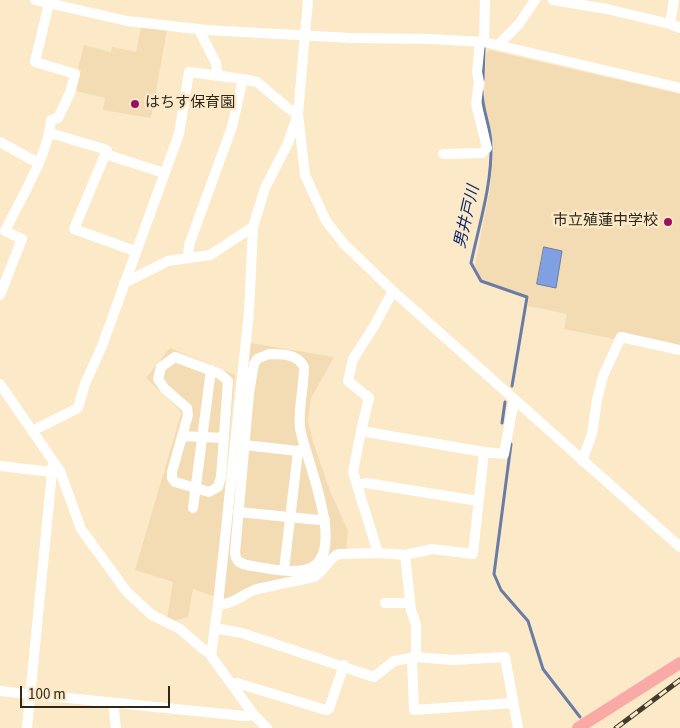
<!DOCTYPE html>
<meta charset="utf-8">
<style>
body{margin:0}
#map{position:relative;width:680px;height:728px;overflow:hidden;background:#fbe9c7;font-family:"Source Sans 3",sans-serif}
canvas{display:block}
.scale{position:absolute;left:20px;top:686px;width:150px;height:22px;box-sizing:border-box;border:2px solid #2e271a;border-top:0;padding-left:6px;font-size:15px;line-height:18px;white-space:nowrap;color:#2e271a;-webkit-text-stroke:4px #fbe9c7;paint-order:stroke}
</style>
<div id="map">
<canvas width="680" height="728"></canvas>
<div class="scale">100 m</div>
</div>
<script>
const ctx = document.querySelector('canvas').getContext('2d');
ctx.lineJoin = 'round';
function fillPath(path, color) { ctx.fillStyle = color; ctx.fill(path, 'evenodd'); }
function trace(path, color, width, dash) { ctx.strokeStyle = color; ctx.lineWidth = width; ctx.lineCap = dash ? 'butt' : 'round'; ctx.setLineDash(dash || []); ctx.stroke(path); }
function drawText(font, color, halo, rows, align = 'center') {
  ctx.font = font + ' "Source Sans 3","Noto Sans JP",sans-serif'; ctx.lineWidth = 5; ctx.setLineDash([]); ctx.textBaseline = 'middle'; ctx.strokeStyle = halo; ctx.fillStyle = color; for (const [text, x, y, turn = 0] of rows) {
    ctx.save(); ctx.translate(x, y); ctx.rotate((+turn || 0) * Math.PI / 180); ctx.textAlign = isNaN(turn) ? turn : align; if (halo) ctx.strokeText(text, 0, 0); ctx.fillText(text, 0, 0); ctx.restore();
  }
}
fillPath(new Path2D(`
 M141,27L167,30L151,118L103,110L105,98L76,91L81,70L78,68L84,45L111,52L112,47L136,52Z
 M489,50L680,94V346L617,333L614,339L564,329L567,314L528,306L529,296L481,280L475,265L490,189L494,144L484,104L486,54Z
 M250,343L334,357L311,398L308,420L313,442L330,491L348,531L346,550L318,572L225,600L193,589L188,617L174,621L167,619L173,582L135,570L181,414L180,410L146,378L170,348L235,375L223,512Z`), '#f3dcb4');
const water = new Path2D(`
 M544,247L562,251L556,288L537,284Z`);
fillPath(water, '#81a0e1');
trace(water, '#687ca5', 1);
trace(new Path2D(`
 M483,80L484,48
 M482,91C482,110 491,127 491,145C492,185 479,225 471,263L481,281L527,297L512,386
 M502,423L505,402
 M511,444L494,574L501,590L528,621L543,669L580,717`), '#687ca5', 3);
trace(new Path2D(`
 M35,0L127,21L206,30L351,38L431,39L484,42L680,88
 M308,0L298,114L305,175L326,221L344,244L393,291L680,547
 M553,0L607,9L670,24L680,28
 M670,24L674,0
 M201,30V34L216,63L218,76
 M484,42L485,0
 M498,45L519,24L535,0
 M243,79L257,82L289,109L298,114
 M50,133L107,150L74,229L135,251
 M0,142L38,163
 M105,154L164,173
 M443,154L482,153L487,148L476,104L479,82L477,72L480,42
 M124,283L168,261L210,255L253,227
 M393,291L373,328L353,359L348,381L369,398L361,431L353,472L378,553L405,555L432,549L473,554L484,452L504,454L514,400
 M0,295L22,239L5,231C20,200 49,153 51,120L58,118L70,93L75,74L35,62L49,3
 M269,354C282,354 298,354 304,367C304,387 298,408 300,428C304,456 353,562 304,570C286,573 265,568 247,565C239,563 236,561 235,553L249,393L254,364L257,359Z
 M175,357L220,374L228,381L221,477L218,487L209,492L175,482L172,478V472L188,415L187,408L165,389L158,379L161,367Z
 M0,384L60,471L81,529L127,592L152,615L180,629L204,650L211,654
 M32,431L78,408L85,384L102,346L179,134L189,72L243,79L232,127L189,245L188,258
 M361,431L484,452
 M182,436L224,438
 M244,445L298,451L303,449
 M582,461L592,434L597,400L603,376L621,337L680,350
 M0,466L52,472
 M358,485L366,483L478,501
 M193,508L211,370
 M238,512L319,520H325
 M405,555L411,610L416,625V657
 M284,570L298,451
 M385,603H410
 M218,604C231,606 244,593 257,589L314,577C325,571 328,558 339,554L378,553
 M215,628L242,633L374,677L394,661L416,657L453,660L505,657L518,728
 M412,658L414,710L513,703
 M232,685L237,683L326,710L329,709L344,665
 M0,691L244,716L254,715
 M113,703L116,728
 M27,728L53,462
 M267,728L254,715L211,656L218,604L249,312L253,227L265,188L288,143L297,117`), '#fff', 10);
trace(new Path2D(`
 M578,728L680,663`), '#f9aaa7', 12);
const rail = new Path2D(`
 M616,728L680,680`);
trace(rail, '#433b2c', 5);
trace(rail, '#fbe9c7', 3, [9]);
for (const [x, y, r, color] of [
 [135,104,5,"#9b0f5f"],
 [668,222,5,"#9b0f5f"]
]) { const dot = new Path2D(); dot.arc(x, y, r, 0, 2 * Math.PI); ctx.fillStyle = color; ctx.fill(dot); trace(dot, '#fbe9c7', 2); }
drawText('15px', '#2e271a', '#fbe9c7', [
 ["はちす保育園",145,104],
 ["市立殖蓮中学校",658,222,"right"]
], 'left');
drawText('italic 16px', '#0b2670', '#fbe9c7', [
 ["男井戸川",468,217,-77]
]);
</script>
